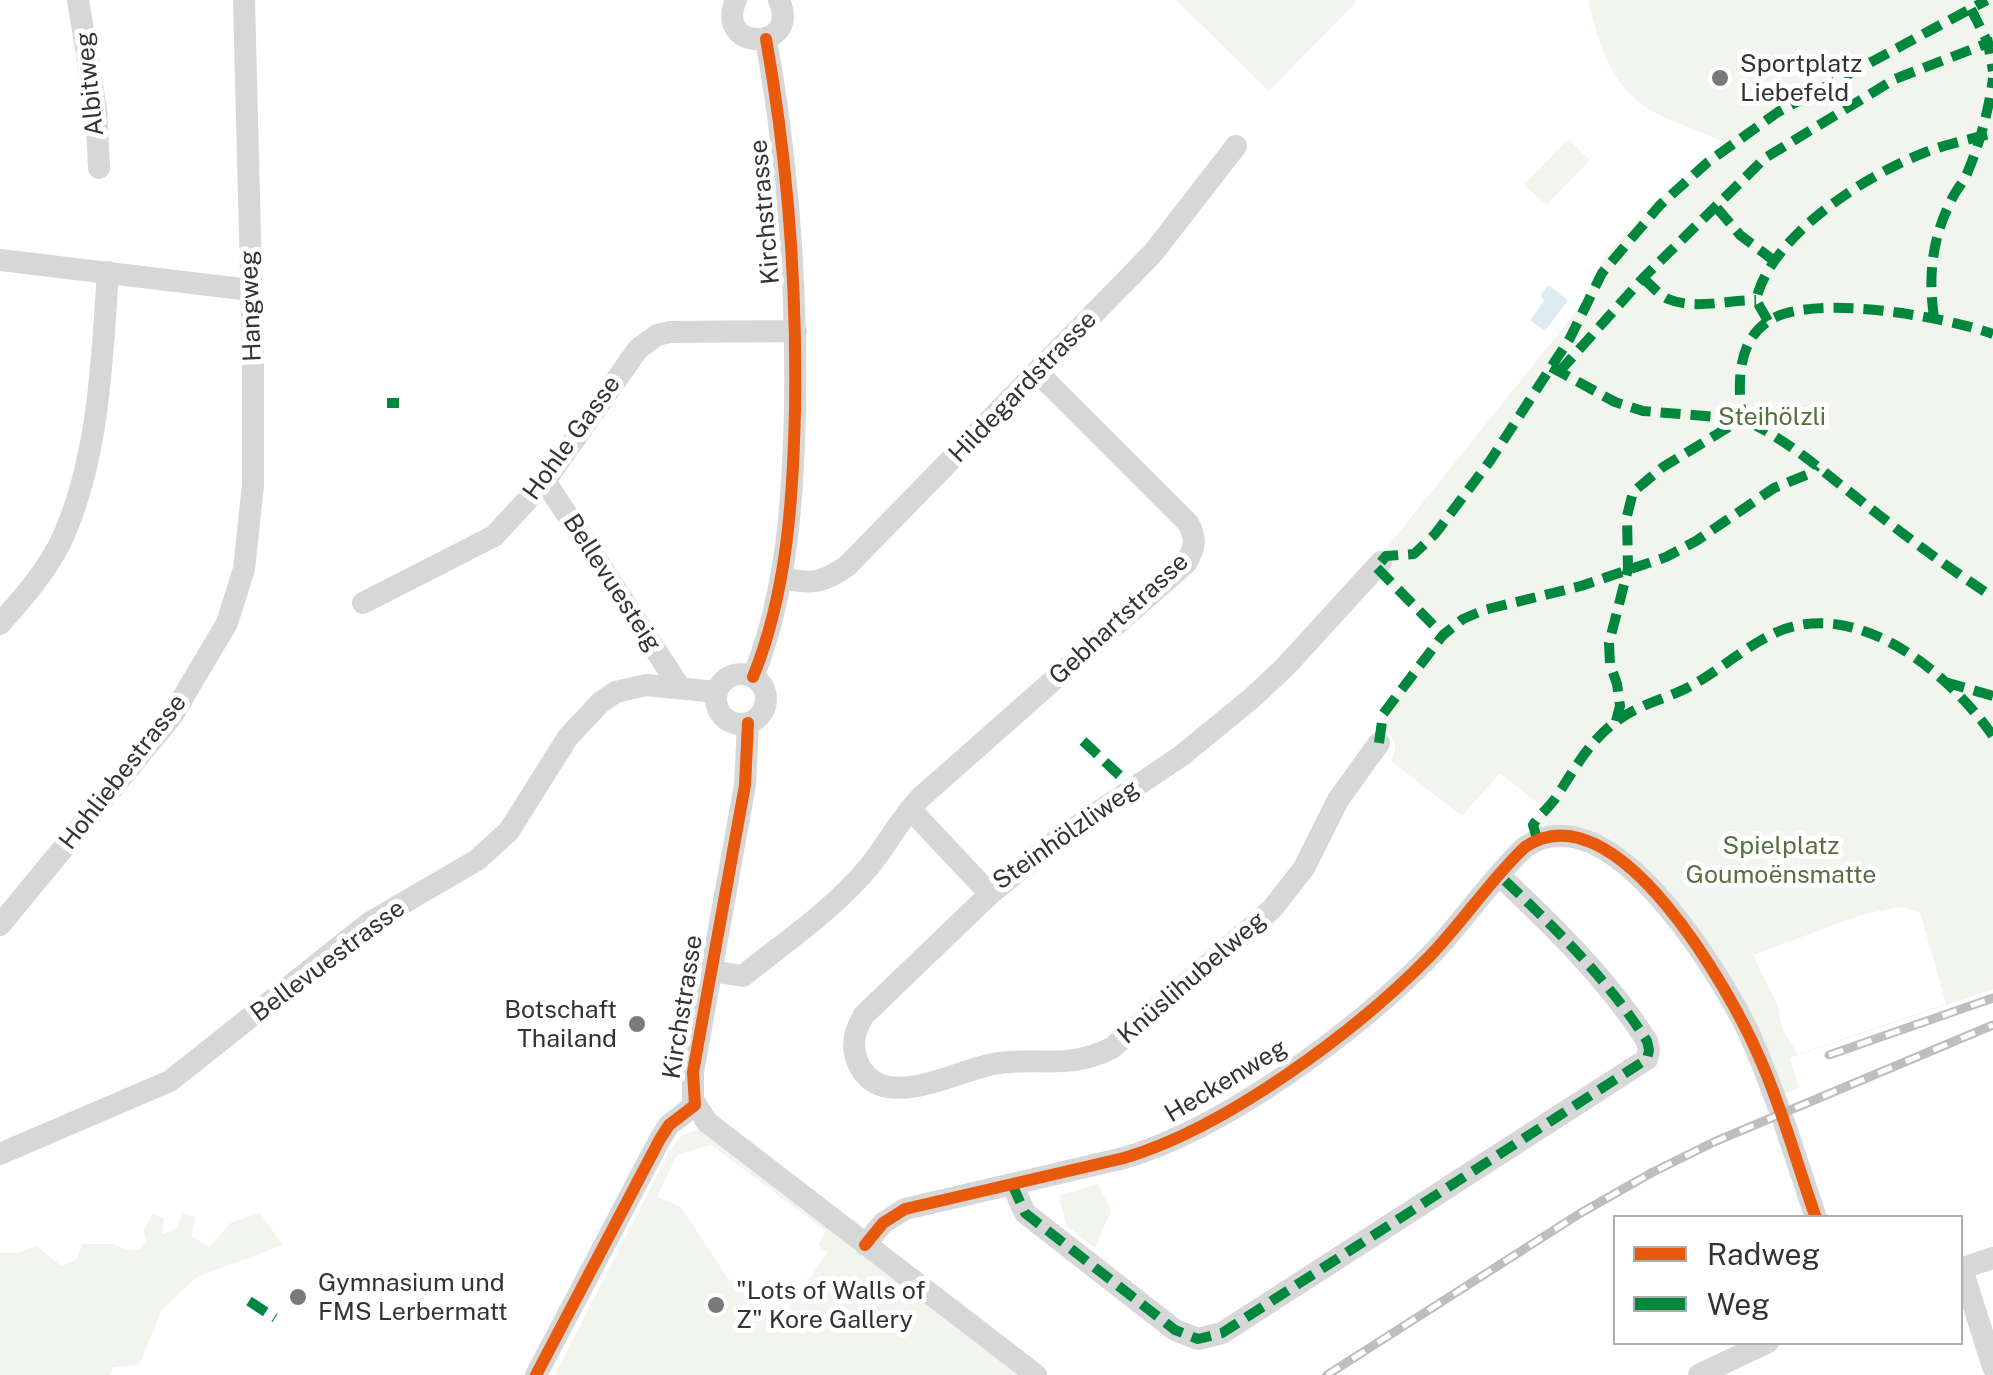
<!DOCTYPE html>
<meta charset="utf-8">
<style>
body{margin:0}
#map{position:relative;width:1993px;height:1375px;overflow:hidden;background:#fff;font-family:"Public Sans",sans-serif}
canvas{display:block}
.legend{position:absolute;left:1613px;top:1215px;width:350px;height:130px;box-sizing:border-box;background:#fff;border:2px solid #adadad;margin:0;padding:12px 18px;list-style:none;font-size:30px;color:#333}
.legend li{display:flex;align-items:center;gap:20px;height:50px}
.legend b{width:50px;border:2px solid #adadad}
</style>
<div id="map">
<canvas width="1993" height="1375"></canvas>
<ul class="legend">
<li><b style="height:12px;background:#e8590c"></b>Radweg</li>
<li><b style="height:12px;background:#00873e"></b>Weg</li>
</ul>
</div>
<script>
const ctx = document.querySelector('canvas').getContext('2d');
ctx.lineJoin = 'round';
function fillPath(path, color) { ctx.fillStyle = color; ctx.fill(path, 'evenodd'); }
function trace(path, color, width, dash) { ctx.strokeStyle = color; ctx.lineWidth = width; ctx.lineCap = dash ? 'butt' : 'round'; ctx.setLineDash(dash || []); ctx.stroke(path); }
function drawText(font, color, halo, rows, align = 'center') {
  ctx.font = font + ' "Public Sans",sans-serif'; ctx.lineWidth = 10; ctx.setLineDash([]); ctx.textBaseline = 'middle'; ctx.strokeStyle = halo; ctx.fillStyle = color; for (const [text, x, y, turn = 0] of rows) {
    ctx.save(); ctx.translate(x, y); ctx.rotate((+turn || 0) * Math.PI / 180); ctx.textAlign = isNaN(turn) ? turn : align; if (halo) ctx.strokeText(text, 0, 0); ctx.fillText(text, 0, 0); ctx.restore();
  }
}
fillPath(new Path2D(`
 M1176,0H1354L1356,2L1269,91Z
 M1589,0H1993V989L1790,1058L1799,1088L1781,1095L1767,1057L1620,858L1535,833V825L1546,810L1500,773L1462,816L1391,761C1399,746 1395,740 1384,728L1386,714L1384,711L1440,634L1372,566L1583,303L1605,256L1655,202L1725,143C1703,131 1676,124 1654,112C1612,89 1597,43 1589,0ZM1900,907L1920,912L1946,1004L1798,1054L1782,1029L1778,1006L1753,955L1864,914Z
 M1568,139L1590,160L1546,205L1524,185Z
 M698,1130L704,1131L1020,1375H555L670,1150L684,1133ZM711,1145L826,1231L819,1243L821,1249L828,1252C816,1268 785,1318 774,1325L746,1285L739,1289L732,1279L729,1280L681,1207L657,1197L677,1155Z
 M1098,1184L1111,1211L1095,1248L1066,1225L1059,1196Z
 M184,1213L195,1217L192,1236L210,1247L230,1223L260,1213L283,1245L197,1277L161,1311L139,1365L113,1367L111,1375H0V1253H18L37,1246L61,1266L77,1259L82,1244H113L128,1250H139L146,1240L144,1231L152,1214L164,1218L162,1235L175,1229Z`), '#f1f5ed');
fillPath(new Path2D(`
 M1548,285L1568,300L1545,331L1530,320L1544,301L1541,295Z`), '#ddebf3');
trace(new Path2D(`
 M78,0L96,109L99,168
 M736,0C713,52 802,52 779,0
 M0,260L250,290
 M545,481L679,686
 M781,578C811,584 822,584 847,566L1153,253L1236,146
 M363,603L494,536L545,481L638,349L657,335L670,332L796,331
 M0,624C23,598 48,570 63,537C99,456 102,360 108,272
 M716 699a25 25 0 1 1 50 0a25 25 0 1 1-50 0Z
 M753,677C787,593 793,500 795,409C797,284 788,162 766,39
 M748,723L745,785L693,1072V1100L707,1122L1036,1375
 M910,809L990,894L1058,839L1181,756L1252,698L1286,666L1381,562
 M990,894L864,1015C854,1031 850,1047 859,1065C884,1115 959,1068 999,1063C1043,1057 1067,1070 1112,1048L1272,909L1304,868L1338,800L1379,743
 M0,925L172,716L227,623L244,569L253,485V354L244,0
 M711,971L743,976C785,942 833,910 868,868C887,845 899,820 920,798L1186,563C1195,548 1197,538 1188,523L1038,373
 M1784,1122L1816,1218
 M0,1154L170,1081L369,923L477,860L509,831L568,737L601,702L616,692L646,685L717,692
 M1012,1184L1025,1213L1175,1330L1198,1339L1222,1333L1647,1059L1649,1050L1647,1041C1606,977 1554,927 1499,875
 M865,1245L883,1223L905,1209L1124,1158C1226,1128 1355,1032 1429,957C1463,922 1490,880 1525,847C1607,791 1711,960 1743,1021C1757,1048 1767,1077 1778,1106
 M1960,1269L1993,1258
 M1962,1269L1993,1367
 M536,1375L660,1139L669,1125L695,1105
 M1699,1375L1768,1342`), '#d7d7d7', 22);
const rail = new Path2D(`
 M1829,1055L1993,998
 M1327,1375L1579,1214L1653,1172L1714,1142L1993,1025`);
trace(rail, '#bebebe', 9);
trace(rail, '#fff', 5, [15]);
trace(new Path2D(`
 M1971,9L1988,43L1993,42
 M1717,208L1740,235L1773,260
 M1643,278C1651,285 1659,295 1668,299C1694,310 1728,300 1756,300
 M1934,317C1928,277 1932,239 1950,203C1954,193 1961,185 1966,176C1979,146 1989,110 1993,78
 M1768,321L1756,300C1771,235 1866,175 1926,152C1947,144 1971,139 1993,133
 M1551,367L1615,402L1643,411L1742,419C1784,437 1820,469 1856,497C1900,532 1945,566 1993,597
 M1559,372L1643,278L1765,158L1895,79L1988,43L1993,71
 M387,403H399
 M1381,562L1386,556L1414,554L1435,534L1490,461L1570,338L1602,273L1660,205L1708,162L1778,112L1987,0
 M1377,568L1443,635
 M1945,682L1993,696
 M1616,721L1620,706L1617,684L1610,664L1609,643L1628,569L1627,516L1633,492L1663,467L1742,419C1738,384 1736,341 1770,320C1814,293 1946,317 1993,334
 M1083,741L1133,788
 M1379,743L1383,714L1443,635L1463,619L1484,610L1581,586L1666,557L1696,541L1774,488L1811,473L1816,466
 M1537,839L1533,825C1540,814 1550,807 1557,796C1580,760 1597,728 1637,709C1653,701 1671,696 1687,688C1718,672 1744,647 1777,632C1858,597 1949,673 1993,736
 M1012,1184L1025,1213L1175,1330L1198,1339L1222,1333L1647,1059L1649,1050L1647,1041C1606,977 1554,927 1499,875
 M249,1301L275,1318`), '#00873e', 10, [20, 10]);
trace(new Path2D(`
 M753,677C787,593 793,500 795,409C797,284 788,162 766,39
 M865,1245L883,1223L905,1209L1124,1158C1226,1128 1355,1032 1429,957C1463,922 1490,880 1525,847C1616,785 1732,993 1760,1059C1783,1110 1797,1165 1816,1218
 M536,1375L660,1139L669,1125L695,1105L693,1072L745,785L748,723`), '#e8590c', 12);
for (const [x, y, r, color] of [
 [1720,78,10,"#7a7a7a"],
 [637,1024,10,"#7a7a7a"],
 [298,1297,10,"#7a7a7a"],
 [716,1305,10,"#7a7a7a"]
]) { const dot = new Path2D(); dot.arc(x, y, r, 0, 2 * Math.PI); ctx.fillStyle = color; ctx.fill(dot); trace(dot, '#fff', 4); }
drawText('25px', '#333', '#fff', [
 ["Sportplatz",1740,64],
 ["Liebefeld",1740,93],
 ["Botschaft",617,1010,"right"],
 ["Thailand",617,1039,"right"],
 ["Gymnasium und",318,1283],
 ["FMS Lerbermatt",318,1312],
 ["\"Lots of Walls of",736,1291],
 ["Z\" Kore Gallery",736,1320]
], 'left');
drawText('25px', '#333', '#fff', [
 ["Albitweg",90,84,-96],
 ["Kirchstrasse",765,212,-95],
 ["Hangweg",251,306,-92],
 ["Hildegardstrasse",1023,387,-46],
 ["Hohle Gasse",572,438,-54],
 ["Bellevuesteig",612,583,57],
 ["Gebhartstrasse",1119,619,-43],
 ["Hohliebestrasse",123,772,-52],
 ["Steinhölzliweg",1066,835,-35],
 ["Bellevuestrasse",328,961,-37],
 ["Knüslihubelweg",1192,978,-41],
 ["Kirchstrasse",683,1007,-81],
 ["Heckenweg",1226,1081,-31]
]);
drawText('25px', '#56703f', '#fff', [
 ["Steihölzli",1772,417],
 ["Spielplatz",1781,846],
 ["Goumoënsmatte",1781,875]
]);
</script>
